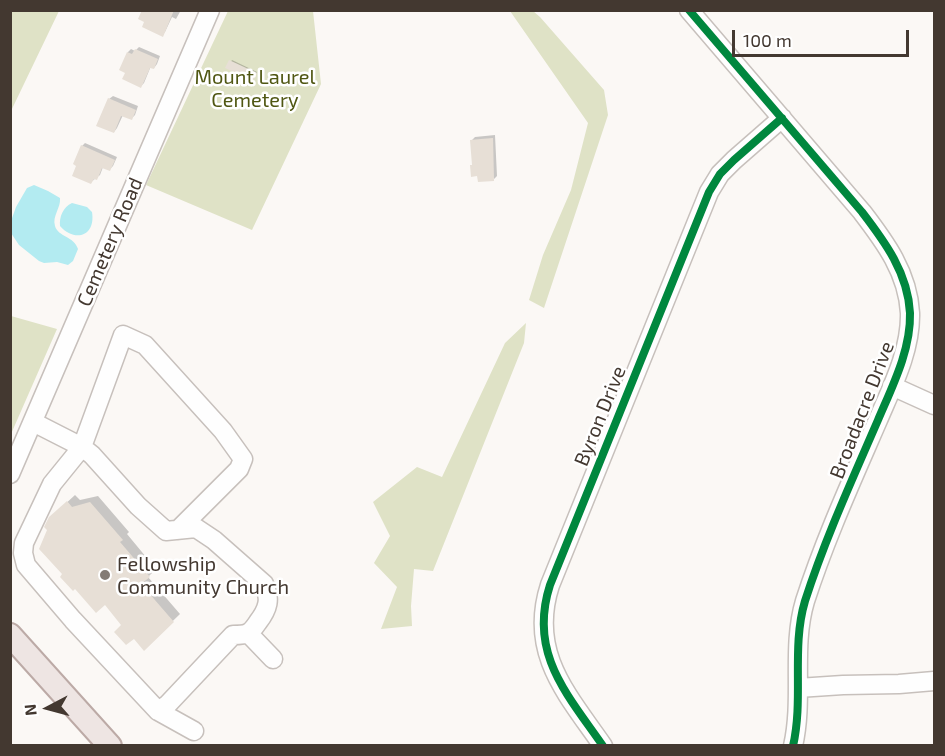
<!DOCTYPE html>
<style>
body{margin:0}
#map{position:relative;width:945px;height:756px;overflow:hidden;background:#fbf8f5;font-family:"Exo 2",sans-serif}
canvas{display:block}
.frame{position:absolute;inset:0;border:12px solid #433830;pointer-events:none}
.north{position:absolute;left:18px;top:678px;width:60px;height:60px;-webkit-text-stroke:4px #fff;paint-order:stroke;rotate:264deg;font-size:16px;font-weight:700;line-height:24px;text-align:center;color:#433830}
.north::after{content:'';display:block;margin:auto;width:21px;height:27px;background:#433830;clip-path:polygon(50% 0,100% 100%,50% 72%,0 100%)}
.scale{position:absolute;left:732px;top:30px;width:177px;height:27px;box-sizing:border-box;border:3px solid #433830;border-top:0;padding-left:8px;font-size:18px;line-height:21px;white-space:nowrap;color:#433830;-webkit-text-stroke:4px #fff;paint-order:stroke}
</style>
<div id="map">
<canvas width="945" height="756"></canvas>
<div class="frame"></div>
<div class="north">N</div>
<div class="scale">100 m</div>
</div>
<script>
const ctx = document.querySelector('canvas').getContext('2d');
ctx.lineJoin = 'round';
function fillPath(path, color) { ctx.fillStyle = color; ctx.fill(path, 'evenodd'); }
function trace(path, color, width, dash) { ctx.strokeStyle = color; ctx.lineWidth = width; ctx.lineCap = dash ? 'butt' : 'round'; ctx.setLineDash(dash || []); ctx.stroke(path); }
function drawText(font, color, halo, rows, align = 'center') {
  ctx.font = font + ' "Exo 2",sans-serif'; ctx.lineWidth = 5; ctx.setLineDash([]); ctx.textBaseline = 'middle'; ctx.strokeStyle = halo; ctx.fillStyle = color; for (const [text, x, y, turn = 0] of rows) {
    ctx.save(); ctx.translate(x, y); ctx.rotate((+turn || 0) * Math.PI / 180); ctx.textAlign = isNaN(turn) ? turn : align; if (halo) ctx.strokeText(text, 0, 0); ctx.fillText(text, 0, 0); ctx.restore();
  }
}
fillPath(new Path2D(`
 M11,10L59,11L11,111L10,11Z
 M228,11H313L321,84L252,230L146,185Z
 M510,11H533L540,17L604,90L608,115L544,308L529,300L543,255L571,190L588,123Z
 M11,316L57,329L11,434L10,316Z
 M526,323L524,343L433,571L414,569L411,606L412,626L381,629L397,587L374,563L390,536L373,502L417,467L442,477L505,343Z`), '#dfe2c6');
fillPath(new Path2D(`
 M34,185L48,191L60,198C61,208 52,216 55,226C58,237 74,236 78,249L73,261L68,265L57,262L44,263L39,261L19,245L11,233V221L16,207L27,188Z
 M72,203L87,207L92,212C96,236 75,243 60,226C59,217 63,207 72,203Z`), '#b3ebf1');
fillPath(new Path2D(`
 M144,10H181L176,19L172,17L165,32L162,35L146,21Z
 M139,47L160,56L157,64L154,68L151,66L144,83L141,86L127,72L128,52L131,49L135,51Z
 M232,60L257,72L254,78L228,67Z
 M113,96L138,106L135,115L131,119L123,115L117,128L114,132L109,99Z
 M495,135L497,176L494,179L472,140L475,137Z
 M85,143L117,157L113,166L110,169L103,167L100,175L91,182L82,146Z
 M75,495L80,500L98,496L129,532L127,534L156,569L148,577L180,614L144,649L105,603L76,587L64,574L49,530L50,518Z`), '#0003');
fillPath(new Path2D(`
 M142,10H174L163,37L142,27L144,22L138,19Z
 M135,49L158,59L154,69L150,68L141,88L122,79L125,73L119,70L127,52L132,54Z
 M229,60L257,73L253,81L225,68Z
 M108,98L136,110L132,120L121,116L114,133L96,126Z
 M493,138L494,181L478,182L477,176L471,177L470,165H472L470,140Z
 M81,145L115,160L110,171L102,168L97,180L94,179L91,184L72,176L76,166L73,164Z
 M67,501L72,507L90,502L123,540L120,542L150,577L141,584L174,622L144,651L134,639L126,645L114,632L121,625L105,605L96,613L75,589L73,591L60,577L62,574L39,549L47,530L44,527L49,517Z`), '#e7dfd6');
const minor = new Path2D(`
 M689,10L862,212C885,242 908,273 910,313C911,350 892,387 878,420C852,480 825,539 805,601C791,648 804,698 793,746
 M892,386L934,405
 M33,422L82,447L92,455L138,506L166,531L196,528L214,540L264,584C271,599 268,609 258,622C256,625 252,631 248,633C244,635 237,635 233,635L168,704L158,711
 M10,474L210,10
 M178,530L239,469L243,459L223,431L145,345L123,335L82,447L52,484L24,543L23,553L26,565L73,620L158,711L194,731
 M248,633L273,659
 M798,688L843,685L899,684L934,681
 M603,746C567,694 528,653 550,585L709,192L720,174L734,160L782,118`);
const major = new Path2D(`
 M10,635L110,746`);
trace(minor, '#c7c0bc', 21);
trace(major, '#bcaaa6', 26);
trace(minor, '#fefefe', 18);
trace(major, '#eee5e3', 22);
trace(new Path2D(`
 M689,10L862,212C885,242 908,273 910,313C911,350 892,387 878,420C852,480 825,539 805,601C791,648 804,698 793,746
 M603,746C567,694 528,653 550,585L709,192L720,174L734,160L782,118`), '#00873e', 8);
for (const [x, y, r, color] of [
 [105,575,6,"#837b75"]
]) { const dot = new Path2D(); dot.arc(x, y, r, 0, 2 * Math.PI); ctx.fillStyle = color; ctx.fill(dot); trace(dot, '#fff', 2); }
drawText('20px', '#505713', '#fff', [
 ["Mount Laurel",255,77],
 ["Cemetery",255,100]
]);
drawText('20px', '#433830', '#fff', [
 ["Cemetery Road",110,242,-67],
 ["Broadacre Drive",862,410,-69],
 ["Byron Drive",600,416,-68]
]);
drawText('20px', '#433830', '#fff', [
 ["Fellowship",117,564],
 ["Community Church",117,587]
], 'left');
</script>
